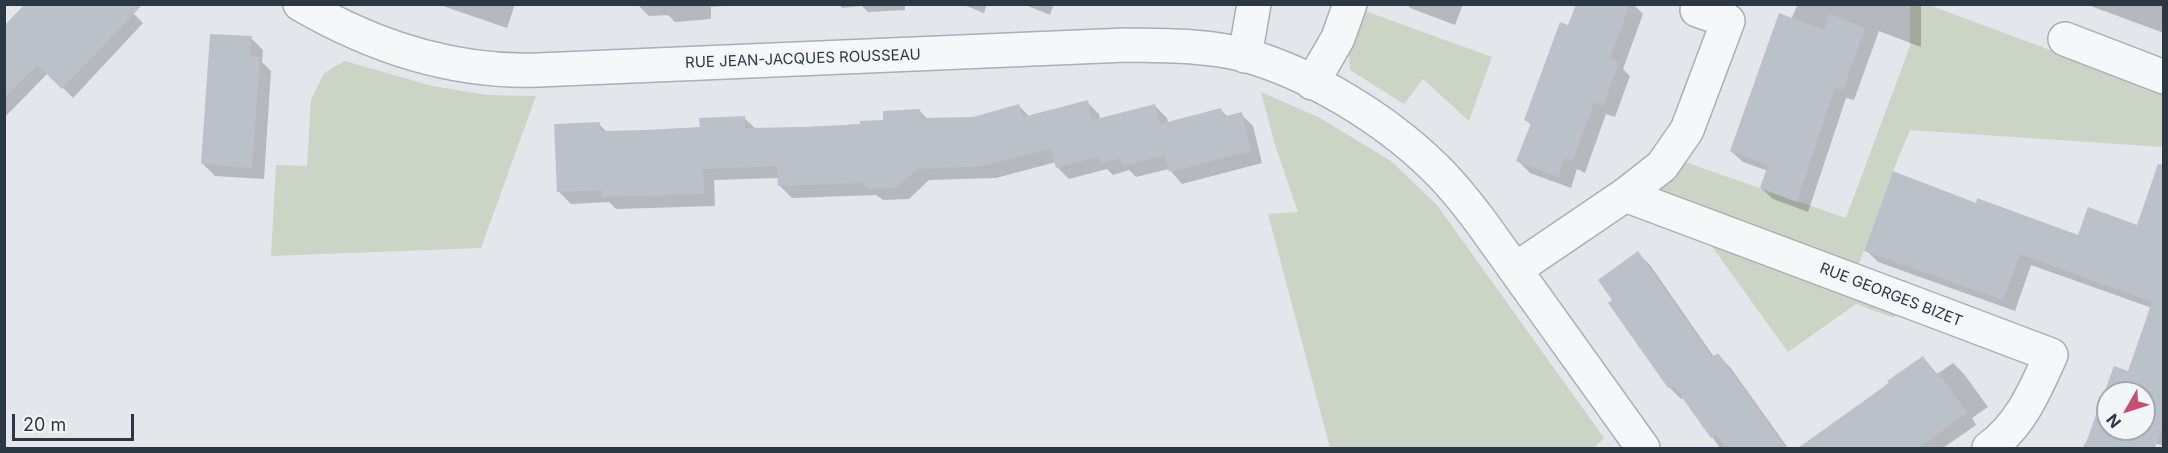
<!DOCTYPE html>
<style>
body{margin:0}
#map{position:relative;width:2168px;height:453px;overflow:hidden;background:#e3e7eb;font-family:Inter,sans-serif}
canvas{display:block}
.frame{position:absolute;inset:0;border:6px solid #2b3743;pointer-events:none}
.north{position:absolute;left:2096px;top:381px;width:60px;height:60px;box-sizing:border-box;background:#f3f6f8;border:2px solid #a3aab0;border-radius:50%;rotate:231deg;font-size:16px;font-weight:700;line-height:24px;text-align:center;color:#2b3743}
.north::after{content:'';display:block;margin:auto;width:21px;height:27px;background:#ca4e70;clip-path:polygon(50% 0,100% 100%,50% 72%,0 100%)}
.scale{position:absolute;left:12px;top:414px;width:122px;height:27px;box-sizing:border-box;border:3px solid #2b3743;border-top:0;padding-left:8px;font-size:18px;line-height:21px;white-space:nowrap;color:#2b3743;-webkit-text-stroke:4px #f3f6f8;paint-order:stroke}
</style>
<div id="map">
<canvas width="2168" height="453"></canvas>
<div class="frame"></div>
<div class="north">N</div>
<div class="scale">20 m</div>
</div>
<script>
const ctx = document.querySelector('canvas').getContext('2d');
ctx.lineJoin = 'round';
function fillPath(path, color) { ctx.fillStyle = color; ctx.fill(path, 'evenodd'); }
function trace(path, color, width, dash) { ctx.strokeStyle = color; ctx.lineWidth = width; ctx.lineCap = dash ? 'butt' : 'round'; ctx.setLineDash(dash || []); ctx.stroke(path); }
function drawText(font, color, halo, rows, align = 'center') {
  ctx.font = font + ' Inter,sans-serif'; ctx.lineWidth = 5; ctx.setLineDash([]); ctx.textBaseline = 'middle'; ctx.strokeStyle = halo; ctx.fillStyle = color; for (const [text, x, y, turn = 0] of rows) {
    ctx.save(); ctx.translate(x, y); ctx.rotate((+turn || 0) * Math.PI / 180); ctx.textAlign = isNaN(turn) ? turn : align; if (halo) ctx.strokeText(text, 0, 0); ctx.fillText(text, 0, 0); ctx.restore();
  }
}
fillPath(new Path2D(`
 M1910,5H1929L2163,92V147L1910,130L1893,171L1856,272L1658,193L1685,162L1846,218L1910,46Z
 M1365,11L1492,57L1469,121L1423,79L1404,104L1350,70L1349,55Z
 M345,61L432,86L487,95L536,96L481,248L271,256L276,165L307,166L311,100L324,73Z
 M1261,92L1320,118L1391,161L1437,205L1604,438L1594,448H1330L1268,214L1298,212L1275,145Z
 M1703,234L1896,313L1894,318L1856,304L1788,352Z`), '#cbd4c5');
fillPath(new Path2D(`
 M124,4L143,23L73,98L48,73L4,118V28Z
 M437,4H515L507,28Z
 M637,4H753L711,7V19L675,22L668,15L649,16Z
 M839,4H905V10L868,12L862,6L842,8Z
 M961,4H987L984,13Z
 M1023,4H1054L1050,15Z
 M1407,4H1463L1455,25L1410,8Z
 M1578,4H1633L1643,14L1623,69L1630,76L1615,117L1606,114L1585,173L1577,169L1571,188L1530,173L1518,161L1531,125L1526,120L1569,27Z
 M1798,4H1921V47L1879,31L1854,100L1846,98L1808,212L1773,199L1761,188L1768,171L1743,162L1731,151Z
 M2085,4H2164V33Z
 M251,38L263,50L262,62L271,71L264,179L215,176L203,164Z
 M1087,102L1099,114L1100,119L1155,106L1167,118L1168,123L1221,110L1228,117L1241,114L1253,126L1262,163L1182,184L1169,169L1136,177L1129,170L1113,175L1107,169L1069,179L1057,167L1056,162L996,178L929,180L909,199L883,200L876,195L792,198L780,186L779,178L714,180L715,206L616,209L609,202L571,204L559,192L599,124L608,133L701,128L744,118L756,129L861,125L885,122L920,111L928,120L973,118L1019,106L1030,117Z
 M1977,205L2079,237L2138,226L2141,217L2164,224V446L2150,442L2148,448H2083L2085,443L2087,444L2115,367L2129,373L2152,308L2031,265L2015,311L1878,262L1866,250ZM2108,393H2144V429H2108Z
 M1638,253L1650,265L1714,357L1718,355L1730,367L1788,448H1720L1684,397L1681,399L1669,387L1615,300Z
 M1923,357L1937,374L1953,363L1964,374L1988,407L1972,418L1976,425L1943,448H1859L1839,421Z`), '#0003');
fillPath(new Path2D(`
 M25,4H143L62,89L37,65L4,99V26Z
 M1576,4H1630L1610,59L1619,63L1603,106L1594,102L1573,161L1565,158L1558,177L1516,161L1531,123L1524,120L1560,22L1568,25Z
 M1779,13L1824,30L1829,14L1865,28L1843,90L1835,87L1797,202L1760,188L1768,165L1730,151Z
 M210,34L252,36L250,56L260,57L252,168L201,164Z
 M1088,100L1092,120L1155,104L1160,124L1221,108L1223,117L1242,112L1251,151L1169,172L1164,155L1123,166L1120,158L1100,164L1098,157L1056,168L1051,149L983,166L917,169L896,188L869,189L862,183L778,186L777,166L703,169L704,194L602,197V190L557,192L554,124L600,122V131L646,130L700,127L699,118L745,116V128L807,127L860,124V121L883,120V111L920,109L921,118L973,117L1019,104L1023,117Z
 M2158,164L2163,165V426L2155,448H2084L2114,366L2128,371L2152,302L2020,254L2003,300L1864,251L1893,171L1976,203L1977,198L2078,235L2088,207L2137,225ZM2108,393H2144V429H2108Z
 M1638,251L1712,357L1718,353L1786,448H1726L1716,434L1711,438L1673,385L1668,388L1608,303L1612,300L1598,280Z
 M1923,356L1935,374L1938,372L1967,413L1918,448H1798L1889,383L1887,381Z`), '#bbc1c8');
const pedestrian = new Path2D(`
 M1625,195L1900,298`);
const minor = new Path2D(`
 M300,4C374,47 452,73 538,70L1126,45C1166,46 1206,45 1245,55C1310,73 1385,119 1433,166C1451,183 1466,202 1481,222L1643,448
 M2065,39L2164,77
 M1245,56L1254,4
 M1312,83L1338,38L1350,4
 M1516,269L1625,195L1662,166L1687,130L1728,21L1697,10
 M1900,298L2051,355C2035,390 2021,425 1989,448`);
trace(pedestrian, '#a8afb5', 36);
trace(minor, '#a8afb5', 36);
trace(pedestrian, '#f6f7f9', 33);
trace(minor, '#f6f7f9', 33);
drawText('15px', '#2b3743', '#f3f6f8', [
 ["RUE JEAN-JACQUES ROUSSEAU",803,59,-2],
 ["RUE GEORGES BIZET",1891,295,21]
]);
</script>
